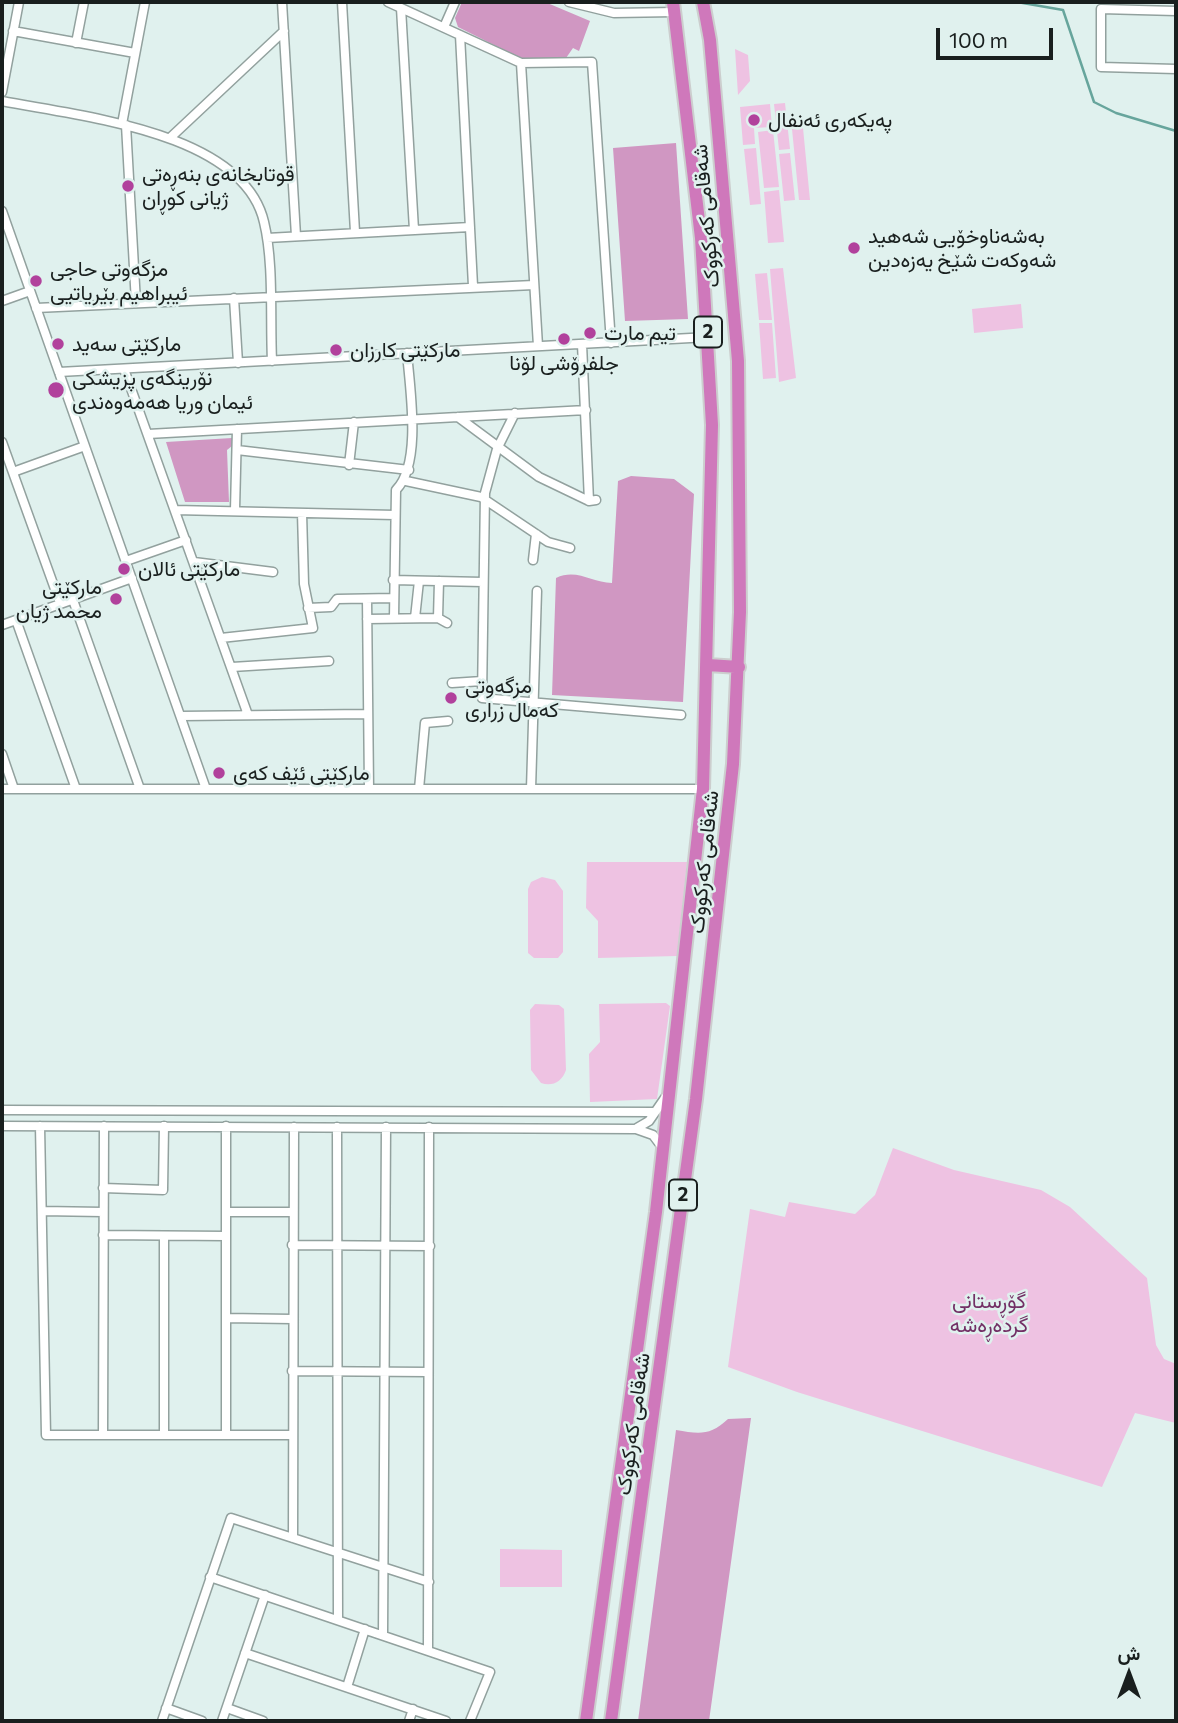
<!DOCTYPE html>
<meta charset="utf-8">
<style>
body{margin:0}
#map{position:relative;width:1178px;height:1723px;overflow:hidden;background:#e0f1ee;font-family:Commissioner,Vazirmatn,sans-serif}
canvas{display:block}
.frame{position:absolute;inset:0;border:4px solid #191f1e;pointer-events:none}
.north{position:absolute;left:1094px;top:1639px;width:70px;height:70px;-webkit-text-stroke:5px #e0f1ee;paint-order:stroke;rotate:0deg;font-size:19px;font-weight:700;line-height:28px;text-align:center;color:#191f1e}
.north::after{content:'';display:block;margin:auto;width:24px;height:32px;background:#191f1e;clip-path:polygon(50% 0,100% 100%,50% 72%,0 100%)}
.scale{position:absolute;left:936px;top:28px;width:117px;height:32px;box-sizing:border-box;border:4px solid #191f1e;border-top:0;padding-left:9px;font-size:21px;line-height:24px;white-space:nowrap;color:#191f1e;-webkit-text-stroke:5px #e0f1ee;paint-order:stroke}
</style>
<div id="map">
<canvas width="1178" height="1723"></canvas>
<div class="frame"></div>
<div class="north">ش</div>
<div class="scale">100 m</div>
</div>
<script>
const ctx = document.querySelector('canvas').getContext('2d');
ctx.lineJoin = 'round';
function fillPath(path, color) { ctx.fillStyle = color; ctx.fill(path, 'evenodd'); }
function trace(path, color, width, dash) { ctx.strokeStyle = color; ctx.lineWidth = width; ctx.lineCap = dash ? 'butt' : 'round'; ctx.setLineDash(dash || []); ctx.stroke(path); }
function drawText(font, color, halo, rows, align = 'center') {
  ctx.font = font + ' Commissioner,Vazirmatn,sans-serif'; ctx.lineWidth = 5; ctx.setLineDash([]); ctx.textBaseline = 'middle'; ctx.strokeStyle = halo; ctx.fillStyle = color; for (const [text, x, y, turn = 0] of rows) {
    ctx.save(); ctx.translate(x, y); ctx.rotate((+turn || 0) * Math.PI / 180); ctx.textAlign = isNaN(turn) ? turn : align; if (halo) ctx.strokeText(text, 0, 0); ctx.fillText(text, 0, 0); ctx.restore();
  }
}
fillPath(new Path2D(`
 M735,49L748,55L750,81L738,95Z
 M785,103L790,149L779,150L774,104Z
 M770,104L772,127L754,128L755,144L743,145L740,107Z
 M803,128L810,200H799L792,129Z
 M773,130L779,187L764,188L758,132Z
 M756,148L761,204L750,205L744,149Z
 M790,153L795,200L784,201L779,154Z
 M779,190L784,242L768,243L764,192Z
 M783,268L796,378L779,382L770,269Z
 M767,273L772,320H759L755,274Z
 M1021,304L1023,328L974,333L972,309Z
 M759,323H772L776,378L763,379Z
 M587,862H687L677,956L598,958V921L586,908Z
 M542,877L555,880L563,891V952L558,958H534L528,953V889L531,882Z
 M666,1003L670,1006L657,1099L590,1102L589,1054L600,1042L599,1004Z
 M535,1004L559,1005L564,1009L566,1070C562,1082 552,1087 541,1083L531,1070L530,1010Z
 M893,1148L954,1170L1041,1190L1070,1207L1147,1278L1156,1345L1164,1359L1176,1364V1423L1135,1413L1102,1487L797,1392L728,1367L750,1209L785,1217L789,1202L855,1214L875,1195Z
 M500,1549L562,1550V1587H500Z`), '#eec2e2');
fillPath(new Path2D(`
 M462,2H545L590,21L579,51L573,48L566,58H520L458,27L455,18Z
 M676,143L688,319L625,321L613,148Z
 M232,438V446L227,450L229,502H185L166,442Z
 M631,476L674,479L694,494L683,702L552,695L556,578C577,568 592,583 612,583L618,481Z
 M751,1418L709,1721H638L676,1430C699,1434 710,1436 728,1419Z`), '#d097c2');
trace(new Path2D(`
 M1017,2L1063,10L1094,102L1116,113L1176,131`), '#67a59c', 2.5);
const minor = new Path2D(`
 M282,2L296,236
 M342,2L355,232
 M388,2L521,63L592,62L611,343
 M569,2L614,13L675,12
 M401,8L414,230
 M1176,11L1101,9V67L1176,69
 M444,27L455,2
 M13,31L135,53
 M460,35L473,286
 M76,43L84,2
 M521,63L538,346
 M2,92L19,2
 M2,101C77,116 243,131 264,222C274,263 270,318 272,361
 M122,124L145,2
 M126,125L136,303
 M171,137L284,31
 M2,211L206,789
 M267,238L470,227
 M234,298L238,363
 M2,301L30,291
 M36,308L534,285
 M582,344L589,501
 M124,369L248,715
 M59,372L709,337
 M515,413L497,449L485,493L482,698L681,715
 M458,417L539,477L589,501L596,500
 M148,434L586,410
 M2,442L60,603
 M237,450L409,470
 M349,465L354,422
 M13,472L85,446
 M406,481L481,497L548,542L570,548
 M175,510L395,515
 M235,510L237,429
 M533,560L536,534
 M126,561L186,540
 M194,562L273,572
 M393,580L483,582
 M367,599L369,789
 M73,600L140,789
 M308,608L331,607L337,599L393,598
 M394,618L396,490C422,464 410,389 407,353
 M415,618L419,581
 M438,618L439,581
 M367,619L438,618L447,623
 M16,620L76,789
 M2,625L132,578
 M221,638L313,628L304,584L302,513
 M232,667L329,661
 M452,683L482,681
 M181,716L368,714
 M2,754L14,789
 M2,789H703
 M419,789L425,723L448,721
 M531,789L537,591
 M2,1110L655,1112
 M2,1126L636,1129L653,1135L662,1147
 M40,1126L46,1435H292
 M337,1127L338,1620
 M637,1128L649,1121L667,1095
 M103,1188L163,1190L164,1126
 M42,1211L103,1212
 M226,1212H292
 M103,1235L226,1236
 M292,1245L430,1246
 M226,1318L292,1319
 M292,1371L428,1372
 M103,1435L104,1126
 M164,1435V1236
 M226,1435V1126
 M293,1538L294,1127
 M210,1577L490,1672L470,1721
 M383,1635L386,1127
 M428,1650L429,1127
 M245,1653L446,1721
 M347,1687L365,1629
 M166,1708L202,1721
 M227,1708L263,1721
 M162,1721L231,1518L429,1582
 M222,1721L265,1595
 M409,1721L413,1709`);
const highway = new Path2D(`
 M708,665L739,667
 M586,1721L656,1212L703,789L712,425L701,238L673,2
 M611,1721L696,1099L733,764L740,612L738,361L710,40L703,2`);
trace(minor, '#92a19e', 11);
trace(highway, '#cccece', 16);
trace(minor, '#fff', 8);
trace(highway, '#cf78bb', 12);
for (const [x, y, r, color] of [
 [754,120,7,"#b1419c"],
 [128,186,7,"#b1419c"],
 [854,248,7,"#b1419c"],
 [36,281,7,"#b1419c"],
 [590,333,7,"#b1419c"],
 [564,339,7,"#b1419c"],
 [58,344,7,"#b1419c"],
 [336,350,7,"#b1419c"],
 [56,390,9,"#b1419c"],
 [124,569,7,"#b1419c"],
 [116,599,7,"#b1419c"],
 [451,698,7,"#b1419c"],
 [219,773,7,"#b1419c"]
]) { const dot = new Path2D(); dot.arc(x, y, r, 0, 2 * Math.PI); ctx.fillStyle = color; ctx.fill(dot); trace(dot, '#e0f1ee', 2.5); }
for (const [x, y, w] of [
 [708,332,28],
 [683,1195,28]
]) { const box = new Path2D(); box.roundRect(x - w / 2, y - 15.5, w, 31, 5); ctx.fillStyle = '#e0f1ee'; ctx.fill(box); trace(box, '#191f1e', 2); }
drawText('bold 19px', '#191f1e', null, [
 ["2",708,332],
 ["2",683,1195]
]);
drawText('21px', '#191f1e', '#e0f1ee', [
 ["پەیکەری ئەنفال",768,120],
 ["قوتابخانەی بنەڕەتی",142,174],
 ["ژیانی کوڕان",142,198],
 ["بەشەناوخۆیی شەهید",868,236],
 ["شەوکەت شێخ یەزەدین",868,260],
 ["مزگەوتی حاجی",50,269],
 ["ئیبراهیم بێریاتیی",50,293],
 ["تیم مارت",604,333],
 ["مارکێتی سەید",72,344],
 ["مارکێتی کارزان",350,350],
 ["جلفرۆشی لۆنا",564,363,"center"],
 ["نۆرینگەی پزیشکی",72,378],
 ["ئیمان وریا هەمەوەندی",72,402],
 ["مارکێتی ئالان",138,569],
 ["مارکێتی",102,587,"right"],
 ["محمد ژیان",102,611,"right"],
 ["مزگەوتی",465,686],
 ["کەمال زراری",465,710],
 ["مارکێتی ئێف کەی",233,773]
], 'left');
drawText('21px', '#191f1e', '#e0f1ee', [
 ["شەقامی کەرکووک",706,216,-95],
 ["شەقامی کەرکووک",704,862,-84],
 ["شەقامی کەرکووک",633,1424,-82]
]);
drawText('21px', '#722f65', '#e0f1ee', [
 ["گۆڕستانی",989,1301],
 ["گردەڕەشە",989,1325]
]);
</script>
